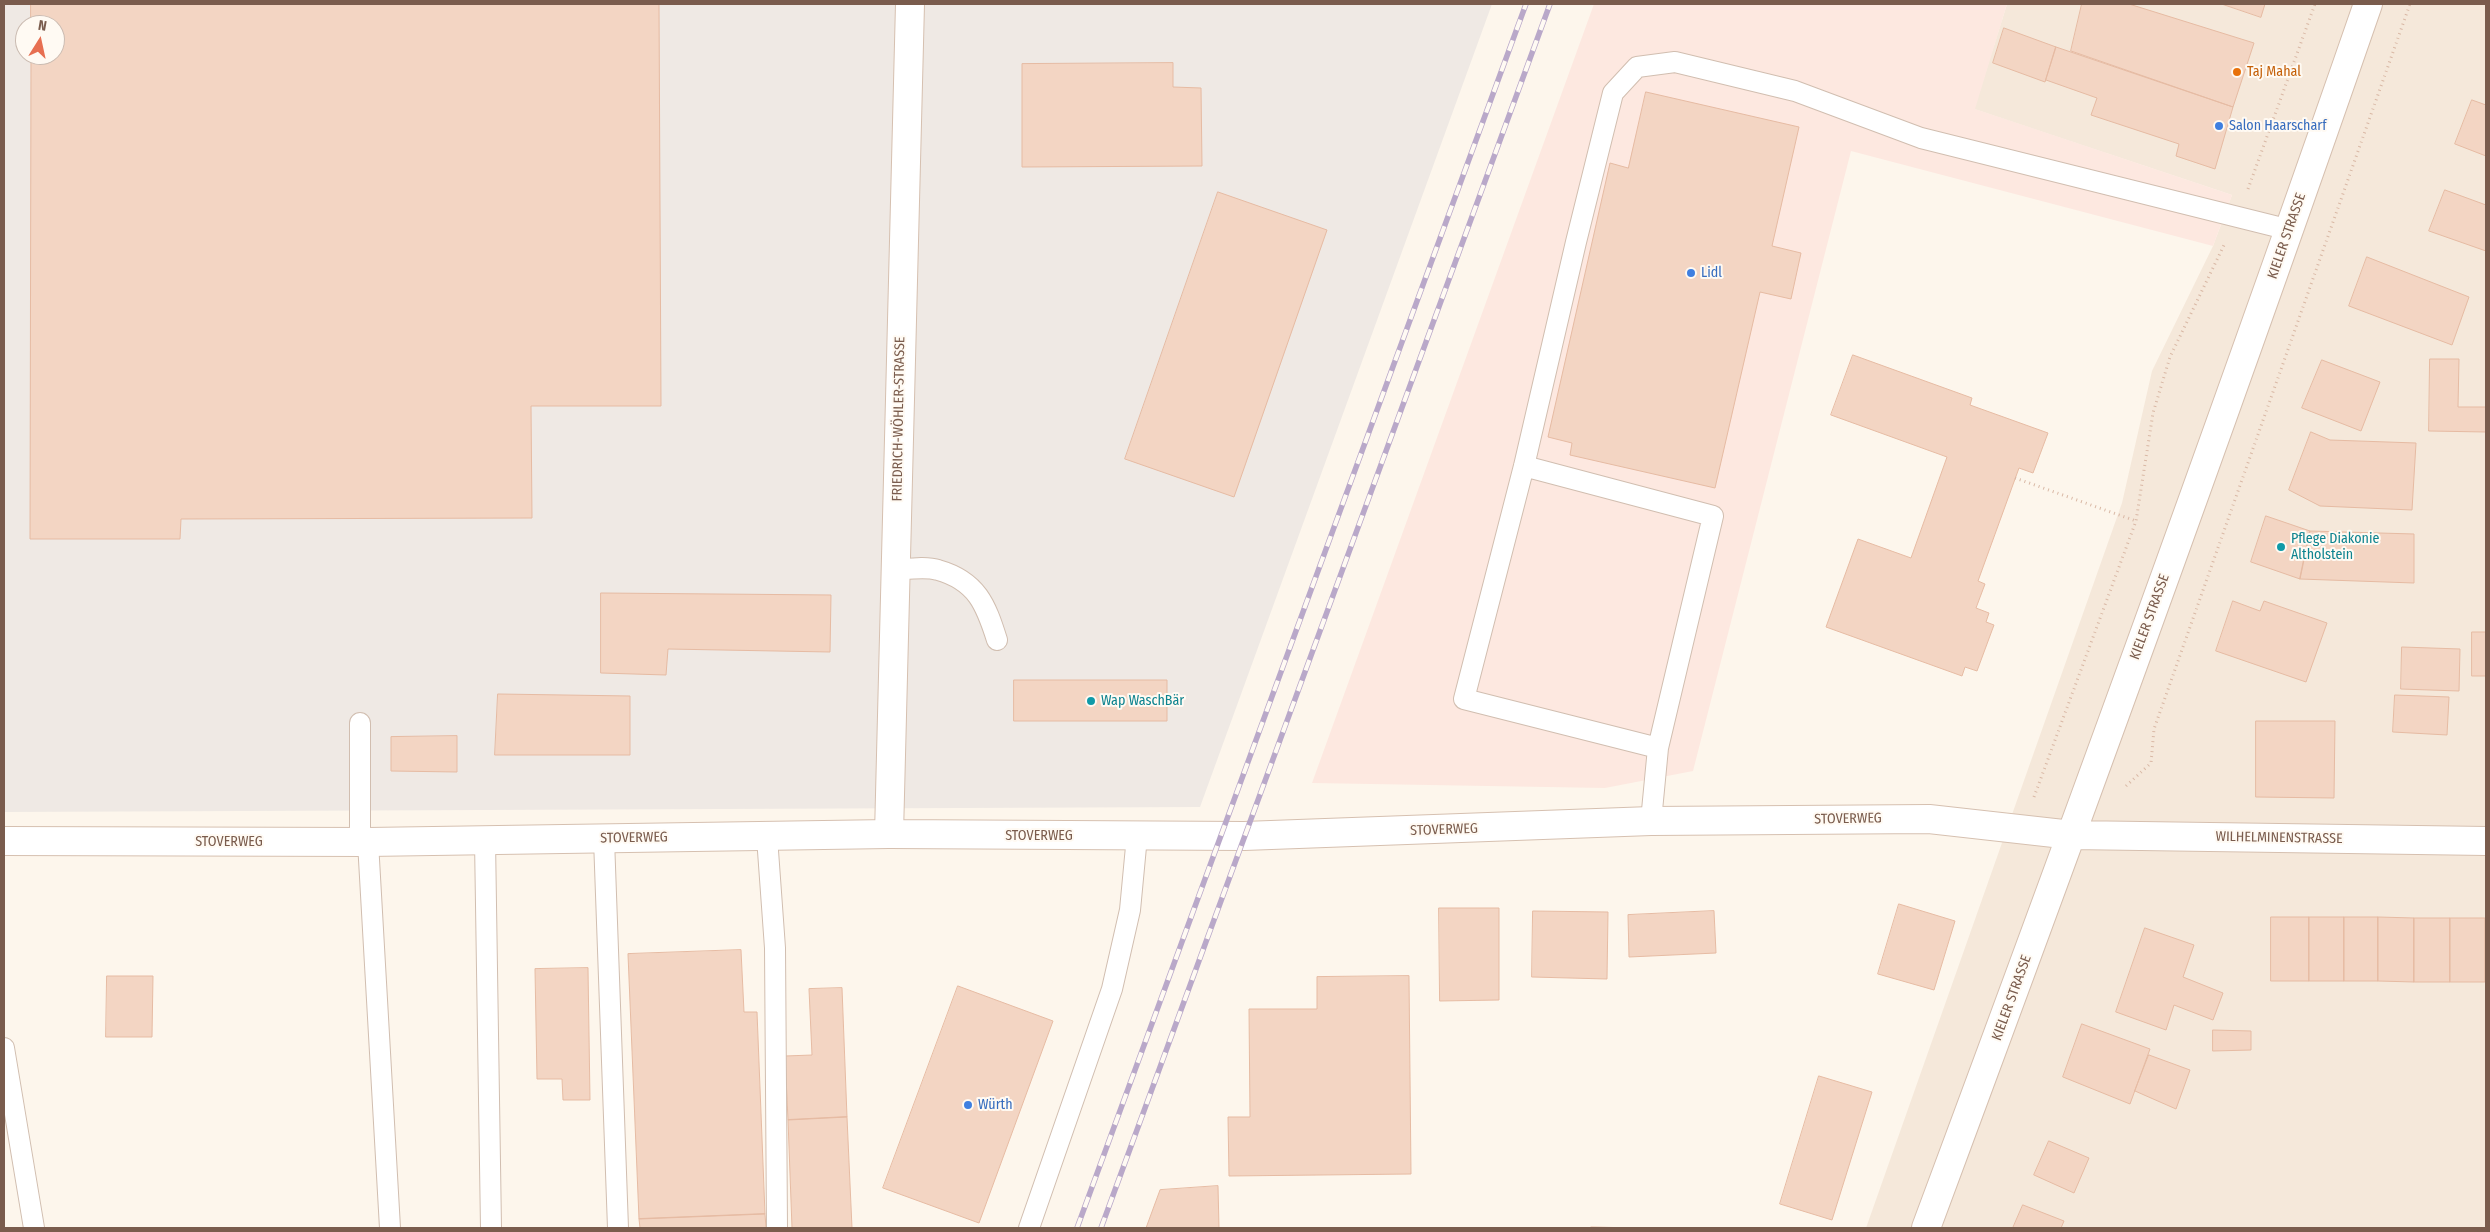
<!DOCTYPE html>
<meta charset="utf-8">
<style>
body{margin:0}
#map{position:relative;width:2490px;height:1232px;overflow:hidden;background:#fdf6ec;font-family:"Fira Sans Condensed",sans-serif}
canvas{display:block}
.frame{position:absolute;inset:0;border:5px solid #7a5c4d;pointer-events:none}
.north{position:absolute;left:15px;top:15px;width:50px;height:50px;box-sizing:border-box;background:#fffaf3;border:1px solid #cabbb1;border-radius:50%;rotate:10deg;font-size:14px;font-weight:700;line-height:20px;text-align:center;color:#7a5c4d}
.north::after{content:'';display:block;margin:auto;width:18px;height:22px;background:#e76f51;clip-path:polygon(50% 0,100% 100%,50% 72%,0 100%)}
</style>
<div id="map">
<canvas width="2490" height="1232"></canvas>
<div class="frame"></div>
<div class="north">N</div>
</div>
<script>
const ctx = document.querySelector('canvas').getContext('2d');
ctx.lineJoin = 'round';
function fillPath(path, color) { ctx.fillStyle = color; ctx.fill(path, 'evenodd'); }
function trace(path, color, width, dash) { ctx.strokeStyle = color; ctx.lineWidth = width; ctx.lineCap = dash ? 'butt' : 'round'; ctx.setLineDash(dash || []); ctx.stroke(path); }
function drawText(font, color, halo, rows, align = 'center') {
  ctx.font = font + ' "Fira Sans Condensed",sans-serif'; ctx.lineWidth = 4; ctx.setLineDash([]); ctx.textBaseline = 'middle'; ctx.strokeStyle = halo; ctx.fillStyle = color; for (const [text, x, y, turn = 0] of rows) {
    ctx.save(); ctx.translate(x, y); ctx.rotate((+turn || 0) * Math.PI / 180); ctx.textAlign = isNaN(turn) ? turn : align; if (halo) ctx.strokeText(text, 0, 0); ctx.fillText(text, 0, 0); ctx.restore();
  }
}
fillPath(new Path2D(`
 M2007,4H2486V1228H1866L2122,503L2152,371L2213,246L2232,195L1974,109Z`), '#f5e8da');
fillPath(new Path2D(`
 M1594,4H2007L1975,109L2232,195L2213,246L1851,151L1693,771L1605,788L1312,783Z`), '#fde8e0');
fillPath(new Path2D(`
 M4,4H1492L1200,807L4,812ZM25,25H55V55H25Z`), '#efe9e4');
const building = new Path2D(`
 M31,4H659L661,406H531L532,518L181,519L180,539H30L31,55H55V25H31Z
 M2082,4H2129L2254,43L2233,107L2071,51Z
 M2222,4H2265L2261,17Z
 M2004,28L2056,47L2045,82L1993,63Z
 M2056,47L2233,107L2215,169L2176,156L2179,144L2091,115L2097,98L2046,80Z
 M1173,63V87L1201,88L1202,166L1022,167V64Z
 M1646,92L1799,127L1772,246L1801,253L1791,299L1760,292L1715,488L1570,455L1572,443L1548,437L1610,163L1628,168Z
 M2472,100L2486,105V156L2455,144Z
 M2445,190L2486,205V251L2429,231Z
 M1218,192L1327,230L1234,497L1125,459Z
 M2367,257L2469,297L2452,345L2349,306Z
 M1853,355L1972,398L1970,405L2048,433L2033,473L2019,468L1978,581L1985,584L1976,608L1989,613L1986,622L1994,625L1977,671L1965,667L1962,676L1826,627L1858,539L1911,558L1947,457L1831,415Z
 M2430,359H2459L2458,407H2486V432L2429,431Z
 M2322,360L2380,382L2361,431L2302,408Z
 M2311,432L2330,440L2416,443L2412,510L2320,506L2289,490Z
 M2266,516L2310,531L2300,579L2251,562Z
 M2310,531L2414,534V583L2300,579Z
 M601,593L831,595L830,652L668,649L666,675L601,673Z
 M2233,601L2260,611L2264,601L2327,623L2306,682L2216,651Z
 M2472,632H2486V676H2472Z
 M2402,647L2460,649L2459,691L2401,689Z
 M1014,680H1167V721H1014Z
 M498,694L630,696V755H495Z
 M2395,695L2449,697L2447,735L2393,732Z
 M2256,721H2335L2334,798L2256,797Z
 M457,736V772L391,771V737Z
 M1899,904L1955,921L1934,990L1878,974Z
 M1439,908H1499V1000L1440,1001Z
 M1533,911L1608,912L1607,979L1532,977Z
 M1714,911L1716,953L1629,957L1628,915Z
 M2271,917H2309V981H2271Z
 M2309,917H2344V981H2309Z
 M2344,917H2378V981H2344Z
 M2378,917L2414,918V982L2378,981Z
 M2414,918H2450V982H2414Z
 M2450,918H2485V982H2450Z
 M2145,928L2194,945L2183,977L2223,993L2213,1020L2174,1005L2166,1030L2116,1012Z
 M741,950L744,1012H757L765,1214L639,1219L628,954Z
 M588,968L590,1100H563L562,1079H537L535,969Z
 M107,976H153L152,1037H106Z
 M1409,976L1411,1174L1229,1176L1228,1117H1250L1249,1009H1317V977Z
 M958,986L1053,1021L979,1223L883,1188Z
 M842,988L847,1117L788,1120L785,1056L812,1055L809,989Z
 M2082,1024L2150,1049L2130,1104L2063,1077Z
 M2213,1030L2251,1031V1050L2213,1051Z
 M2149,1055L2190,1070L2176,1109L2135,1091Z
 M1819,1076L1872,1092L1832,1220L1780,1204Z
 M847,1117L852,1228H792L788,1120Z
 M2049,1141L2089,1158L2074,1193L2034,1175Z
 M1218,1186L1219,1228H1146L1160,1190Z
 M2023,1205L2064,1221L2061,1228H2013Z
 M765,1214L766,1228H640L639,1219Z
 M1591,1227L1636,1228H1591Z`);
fillPath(building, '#f3d5c3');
trace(building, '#e6bba3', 1);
const lane = new Path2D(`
 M1524,466L1713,516L1658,748L1651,821
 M895,570C908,569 926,566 938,570C977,581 986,605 997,640
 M360,723V842
 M1658,748L1464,699L1524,466L1576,242L1613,93L1637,67L1675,62L1795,91L1921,138L2290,230
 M767,837L775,948L777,1228
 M604,839L618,1228
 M485,840L491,1228
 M368,842L390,1228
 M4,1048L34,1228
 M1029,1228L1112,989L1130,910L1137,836`);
const secondary = new Path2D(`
 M889,834L910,4
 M4,841L368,842L889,834L1244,836L1651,821L1929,819L2072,835L2486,841
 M1926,1228C2077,822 2226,414 2368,4`);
trace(lane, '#d1beb0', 22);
trace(secondary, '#d6c0b0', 30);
trace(new Path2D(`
 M2248,189L2315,4
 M2015,478L2136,521
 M2126,786L2151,763L2154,729L2410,4
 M2034,797L2136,521L2153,413L2170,357L2225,243`), '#d9b8a5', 3, [1, 4]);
trace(lane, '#fff', 20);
trace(secondary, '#fff', 28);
const rail = new Path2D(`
 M1077,1228L1526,4
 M1101,1228L1550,4`);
trace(rail, '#b9a8c9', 5.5);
trace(rail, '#fffaf3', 4, [11]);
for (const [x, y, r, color] of [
 [2237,72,5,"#e8710a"],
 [2219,126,5,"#3f7fe0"],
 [1691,273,5,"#3f7fe0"],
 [2281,547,5,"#0f9aa8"],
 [1091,701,5,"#0f9aa8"],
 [968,1105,5,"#3f7fe0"]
]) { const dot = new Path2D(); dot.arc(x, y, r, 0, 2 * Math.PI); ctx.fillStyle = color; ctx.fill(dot); trace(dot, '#fffaf3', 2); }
drawText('14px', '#c56008', '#fffaf3', [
 ["Taj Mahal",2247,72]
], 'left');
drawText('14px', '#366cbe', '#fffaf3', [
 ["Salon Haarscharf",2229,126],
 ["Lidl",1701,273],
 ["Würth",978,1105]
], 'left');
drawText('14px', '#7a5c4d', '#fffaf3', [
 ["KIELER STRASSE",2287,236,-71],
 ["FRIEDRICH-WÖHLER-STRASSE",899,419,-89],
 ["KIELER STRASSE",2150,617,-70],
 ["STOVERWEG",1848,819,-1],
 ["STOVERWEG",1444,830,-2],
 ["STOVERWEG",1039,836],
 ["STOVERWEG",634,838,-1],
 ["WILHELMINENSTRASSE",2279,838,1],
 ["STOVERWEG",229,842],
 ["KIELER STRASSE",2012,998,-70]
]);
drawText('14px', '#0d838f', '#fffaf3', [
 ["Pflege Diakonie",2291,539],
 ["Altholstein",2291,555],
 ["Wap WaschBär",1101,701]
], 'left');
</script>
